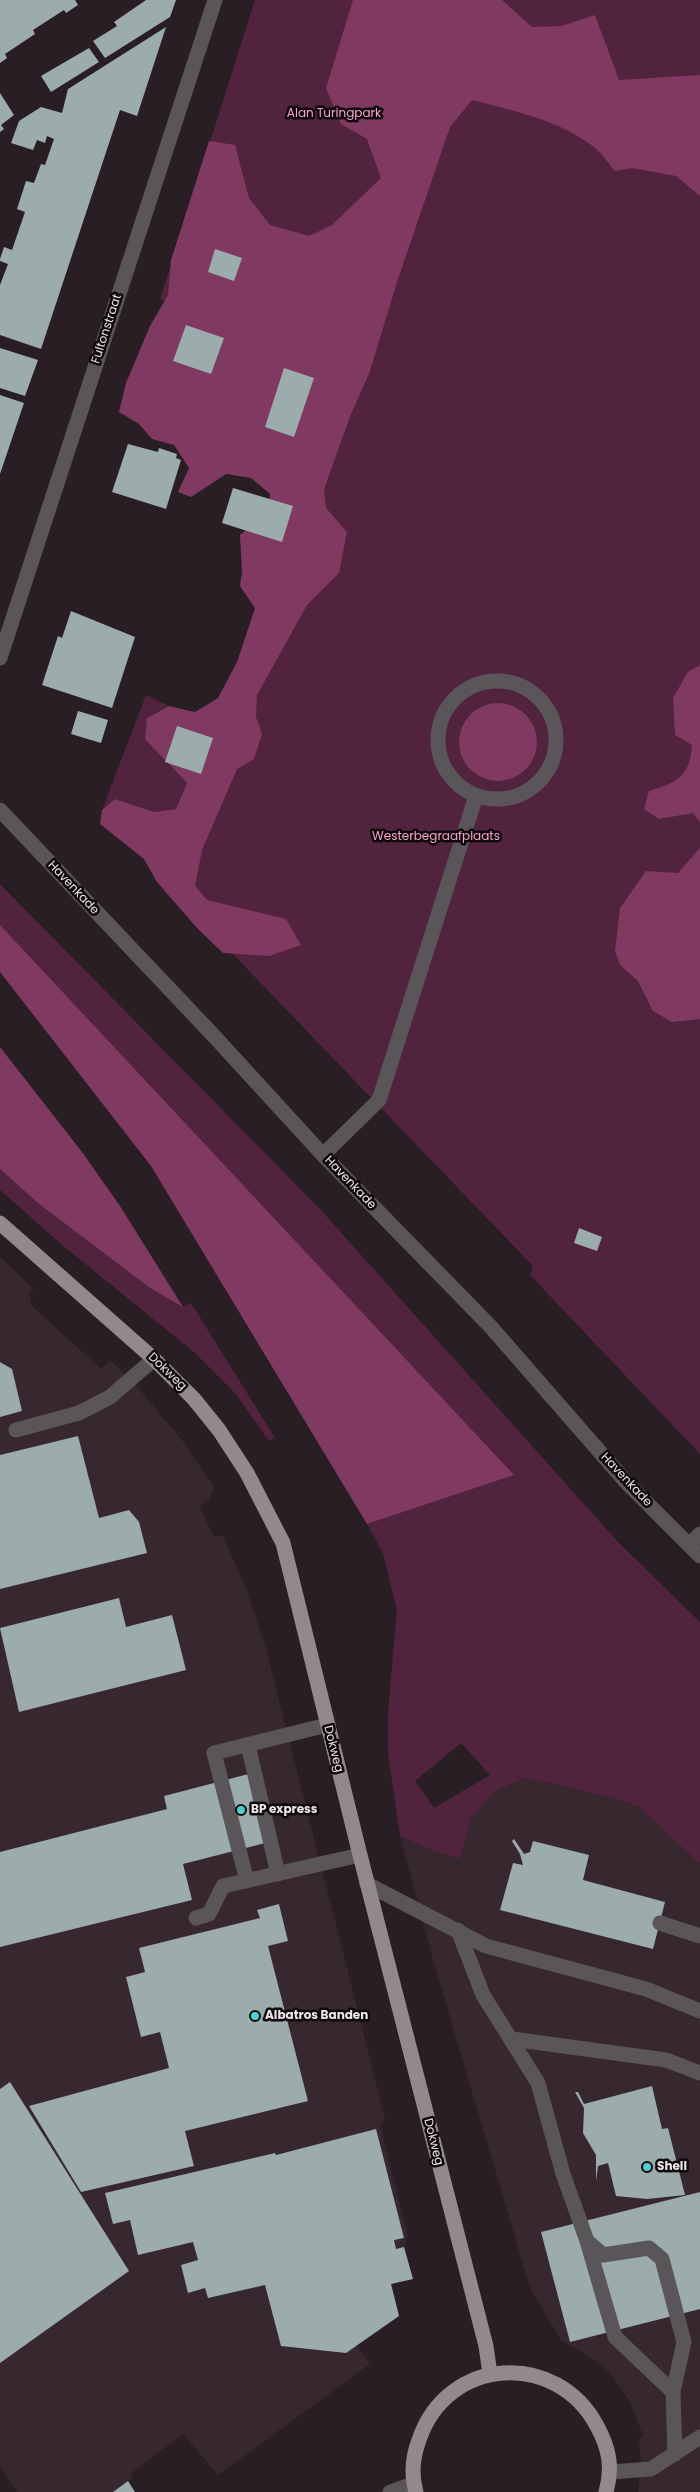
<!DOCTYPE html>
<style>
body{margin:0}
canvas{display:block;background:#281e23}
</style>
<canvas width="700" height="2492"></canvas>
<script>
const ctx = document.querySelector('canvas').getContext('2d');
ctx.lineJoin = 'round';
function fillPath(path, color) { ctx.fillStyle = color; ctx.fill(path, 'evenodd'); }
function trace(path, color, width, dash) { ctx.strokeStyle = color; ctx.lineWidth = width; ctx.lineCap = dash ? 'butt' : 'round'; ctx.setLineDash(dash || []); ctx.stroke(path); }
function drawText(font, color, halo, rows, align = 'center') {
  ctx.font = font + ' Poppins,sans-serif'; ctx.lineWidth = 5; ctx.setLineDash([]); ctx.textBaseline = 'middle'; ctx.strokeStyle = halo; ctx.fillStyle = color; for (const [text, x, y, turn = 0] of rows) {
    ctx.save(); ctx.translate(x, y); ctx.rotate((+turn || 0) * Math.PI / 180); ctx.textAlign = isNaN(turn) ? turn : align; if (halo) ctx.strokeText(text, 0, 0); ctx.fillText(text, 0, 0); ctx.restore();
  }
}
fillPath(new Path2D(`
 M0,1257L34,1289L29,1293L32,1306L101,1369L110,1360L140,1390L182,1440L214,1487L209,1499L199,1506L214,1537L222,1535L246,1588L266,1649L385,2118L380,2125L408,2236L404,2247L413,2279L392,2284L399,2316L357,2346L370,2364L218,2475L183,2434L131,2473L133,2477L113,2492H17L0,2467Z
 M526,1778L573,1787L611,1797L639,1807L700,1864V2492H638L641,2461L639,2440L643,2436L630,2401L608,2371L590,2357L561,2340L530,2288L434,1963L400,1836L431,1850L460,1859L470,1818L495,1791Z`), '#37272f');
fillPath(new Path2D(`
 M255,0H700V1454L530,1275L533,1266L176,895L355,382L160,299Z
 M146,695L169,706L147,718L167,763L187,783L176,809L154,812L115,799L102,810Z
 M0,884L319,1208L618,1542L700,1622V1864L639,1807L611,1797L526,1778L495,1791L471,1818L460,1859L431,1850L400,1836L388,1753V1711L397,1611L383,1553L367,1524L513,1475L0,926ZM461,1743L490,1775L434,1808L415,1781Z
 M0,1169L39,1204L150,1288L183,1306L191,1303L275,1438L269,1441L236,1394L194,1352L62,1245L0,1190Z`), '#52233d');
fillPath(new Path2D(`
 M353,0H502L532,27L561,26L595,15L619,80L700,75V196L676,176L632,168L615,171C608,163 602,153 594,147C559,120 514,111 472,100L450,127L398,279L369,374L351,414L324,489L326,508L347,532L339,573L307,605L257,695L256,717L262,734L254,759L237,769L202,850L195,886L207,900L286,919L301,945L269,956L223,953L197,928L157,882L144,859L100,824L102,810L115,799L154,812L176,809L187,783L145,739L147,718L169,706L195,712L218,698L237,662L255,608L240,586L242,572L240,535L268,513L270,494L251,478L226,474L191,497L178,492L189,468L174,445L152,439L139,424L119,412L126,383L150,326L168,295L171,260L209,141L235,145L249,198L270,225L309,236L332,225L381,178L367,139L341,124L326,88Z
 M700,665V822L693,813L659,819L644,809L649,791C676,783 690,777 692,745L675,735L673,698L688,672Z
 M459 742a39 39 0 1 1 78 0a39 39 0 1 1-78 0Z
 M700,848V1019L672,1022L653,1011L638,981L620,965L615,951L620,908L646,871L678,873Z
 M0,926V925L514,1475L367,1524L151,1166L0,972Z
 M0,1047L82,1152L120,1206L183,1307L150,1288L39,1204L0,1169Z`), '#803960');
fillPath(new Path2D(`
 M0,0H75L78,5L66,13L64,10L33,30L35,34L5,54L7,58L0,63Z
 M146,0H176L170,17L105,58L93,41L117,26L114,22Z
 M166,27L137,116L120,110L41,349L0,335V285L8,264L0,261V259L4,247L12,250L25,212L17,209L26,181L34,183L41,164L45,165L54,139L47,136L45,143L37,140L33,150L11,143L19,121L41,107L62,113L68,89Z
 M89,48L99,62L51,92L41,76Z
 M0,93L14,115L1,125L4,129L0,132Z
 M215,249L242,258L234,281L208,272Z
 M186,325L224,338L211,374L173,361Z
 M0,348L38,360L25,396L0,388Z
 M284,368L314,378L294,437L265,427Z
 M0,395L24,403L0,474Z
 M128,444L158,452L159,448L177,454L176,458L181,460L166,509L112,492Z
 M233,488L293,506L282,542L222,523Z
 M71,611L135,637L112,708L42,685L58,636L62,638Z
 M78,711L108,720L101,743L71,734Z
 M177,726L213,738L201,774L165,762Z
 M579,1228L602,1237L597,1251L574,1243Z
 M0,1362L12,1369L22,1411L0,1417Z
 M78,1436L99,1518L129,1510L139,1522L147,1553L0,1589V1455Z
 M119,1598L126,1627L172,1615L186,1670L19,1712L0,1628Z
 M260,1771L277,1840L183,1864L192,1900L0,1947V1852L167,1809L164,1796Z
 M514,1839L524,1854L530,1852L533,1841L589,1855L583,1880L665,1902L653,1949L500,1910L513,1863L523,1865L520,1854L512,1841Z
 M279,1904L288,1941L268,1946L308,2101L185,2131L194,2166L81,2192L29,2106L169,2068L160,2032L141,2037L126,1977L145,1972L139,1948L260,1918L257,1910Z
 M10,2082L129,2271L0,2363V2089Z
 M652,2086L662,2129L668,2128L685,2195L647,2199L616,2196L608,2163L598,2166L596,2181V2155L583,2133L584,2108L575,2092H578L584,2104Z
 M376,2129L404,2238L394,2240L396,2249L404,2247L413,2279L391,2284L399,2316L346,2353L281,2346L265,2285L208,2298L205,2288L188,2293L181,2265L198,2260L193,2242L138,2255L130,2220L113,2224L105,2193L275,2153L276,2155Z
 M700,2192V2309L570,2342L541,2232Z
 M128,2481L135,2492H113Z`), '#9cabac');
trace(new Path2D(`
 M0,658L215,0
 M438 740a59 59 0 1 1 118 0a59 59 0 1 1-118 0Z
 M0,810L213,1035L323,1155L490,1326L627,1483L700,1556
 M323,1155L379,1100L476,796
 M16,1430L79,1413L110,1397L154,1359
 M689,1545L700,1534
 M248,1745L278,1874
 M247,1881L214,1753L327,1725
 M367,1884L486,1946L646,1989L700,2011
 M196,1918L209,1914L223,1886L360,1855
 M660,1923L700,1936
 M458,1930L483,1995L538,2083L563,2174L587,2241L615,2337L673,2392
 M512,2039L666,2060L700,2073
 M587,2241L603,2255L649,2248L662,2259L684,2342L673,2392L675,2454
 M610,2472L651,2469L700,2437
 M390,2492L413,2484`), '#5a5558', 15);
trace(new Path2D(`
 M0,1223L154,1359L194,1399L219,1430L247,1473L283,1543L360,1855L486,2346L490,2374
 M416,2492C411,2475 413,2456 419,2440C447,2356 557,2350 597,2426C609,2448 613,2467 606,2492`), '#93888d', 15);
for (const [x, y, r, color] of [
 [241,1810,5,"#51ccd3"],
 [255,2016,5,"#51ccd3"],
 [647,2167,5,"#51ccd3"]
]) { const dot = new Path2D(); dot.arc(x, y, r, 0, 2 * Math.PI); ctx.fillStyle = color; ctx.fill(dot); trace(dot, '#0e0a0c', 2); }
drawText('12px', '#f8a4ce', '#0e0a0c', [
 ["Alan Turingpark",334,114],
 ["Westerbegraafplaats",436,837]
]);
drawText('12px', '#ece5e9', '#0e0a0c', [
 ["Fultonstraat",107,329,-72],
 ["Havenkade",73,888,47],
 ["Havenkade",350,1183,46],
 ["Dokweg",167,1372,44],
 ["Havenkade",626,1480,47],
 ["Dokweg",333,1749,76],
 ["Dokweg",433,2142,76]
]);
drawText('bold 12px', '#ece5e9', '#0e0a0c', [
 ["BP express",251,1810],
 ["Albatros Banden",265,2016],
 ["Shell",657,2167]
], 'left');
</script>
